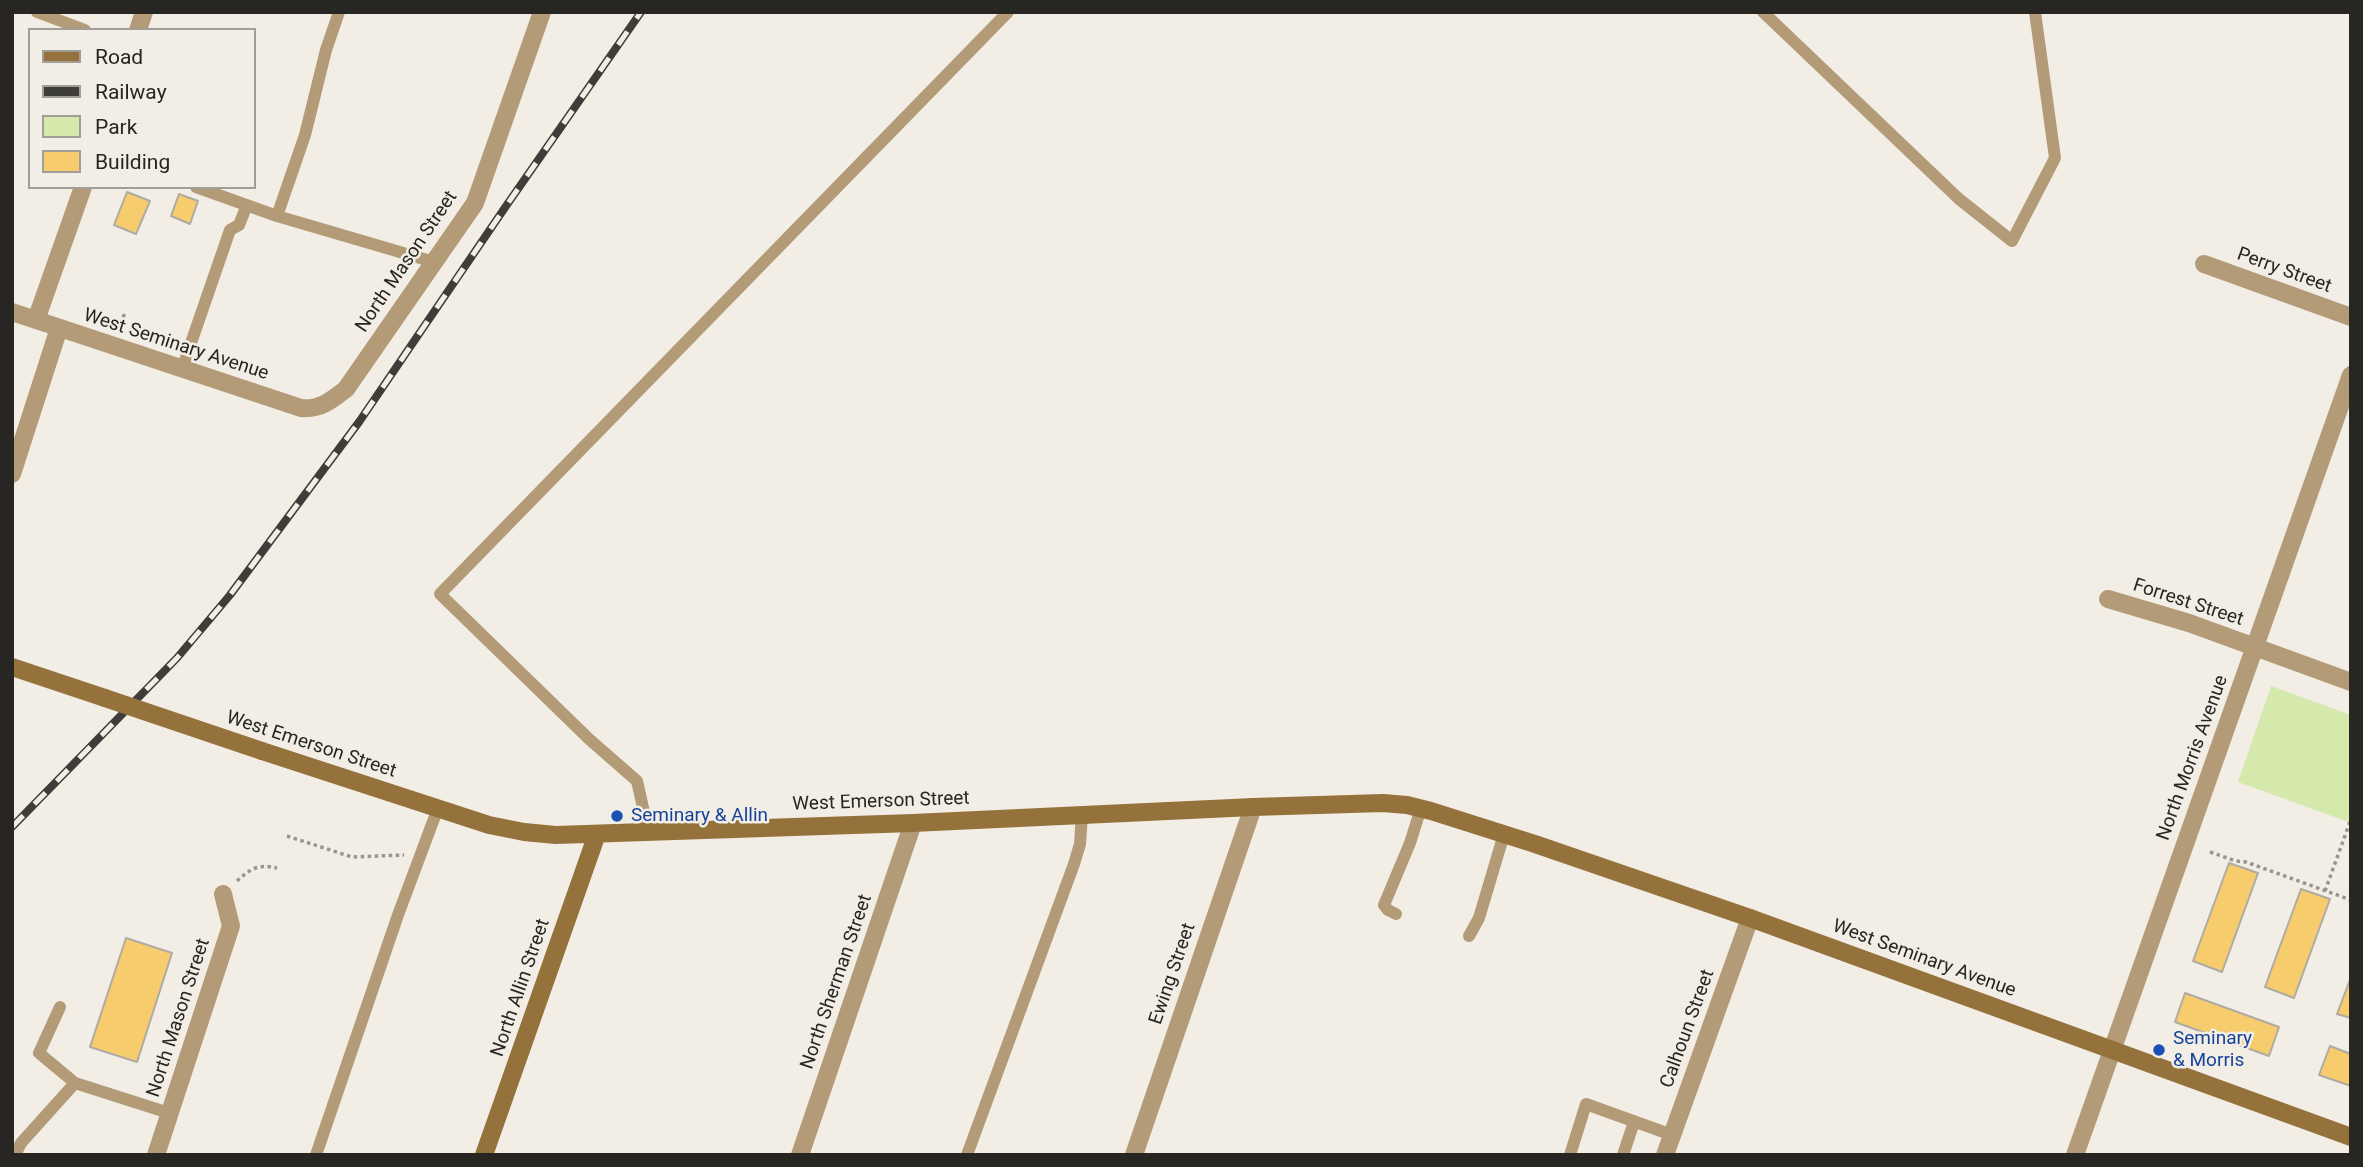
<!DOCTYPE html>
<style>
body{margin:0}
#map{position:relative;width:2363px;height:1167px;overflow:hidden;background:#f2eee6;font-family:Roboto,sans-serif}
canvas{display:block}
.frame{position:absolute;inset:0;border:14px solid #282623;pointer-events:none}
.legend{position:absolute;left:28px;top:28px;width:228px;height:161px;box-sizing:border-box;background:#f2eee6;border:2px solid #a19e98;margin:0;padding:9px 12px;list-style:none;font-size:21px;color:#282623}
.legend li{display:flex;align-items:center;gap:14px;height:35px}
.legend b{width:35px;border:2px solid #a19e98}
</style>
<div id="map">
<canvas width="2363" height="1167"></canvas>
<div class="frame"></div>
<ul class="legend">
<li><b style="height:9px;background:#95723c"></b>Road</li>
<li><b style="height:9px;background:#3f3d39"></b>Railway</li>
<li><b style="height:19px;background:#d5e9ac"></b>Park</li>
<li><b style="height:19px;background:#f7cc6d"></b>Building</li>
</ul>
</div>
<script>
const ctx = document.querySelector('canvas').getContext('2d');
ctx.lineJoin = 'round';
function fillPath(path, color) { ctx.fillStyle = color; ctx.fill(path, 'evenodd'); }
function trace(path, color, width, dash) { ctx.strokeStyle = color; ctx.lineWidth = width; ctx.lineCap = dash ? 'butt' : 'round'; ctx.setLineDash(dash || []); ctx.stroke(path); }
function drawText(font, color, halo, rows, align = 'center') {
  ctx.font = font + ' Roboto,sans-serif'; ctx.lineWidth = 5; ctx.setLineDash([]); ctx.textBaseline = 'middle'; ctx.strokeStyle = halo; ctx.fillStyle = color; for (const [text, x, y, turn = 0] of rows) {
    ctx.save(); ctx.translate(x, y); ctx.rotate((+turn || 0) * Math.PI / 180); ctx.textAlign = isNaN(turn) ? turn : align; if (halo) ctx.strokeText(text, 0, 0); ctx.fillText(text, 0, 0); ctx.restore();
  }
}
fillPath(new Path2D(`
 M2271,686L2351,715V823L2238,782Z`), '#d5e9ac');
const building = new Path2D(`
 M127,192L150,201L136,234L114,225Z
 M179,194L198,201L190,224L171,216Z
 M2229,863L2258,873L2222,972L2193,961Z
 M2301,889L2330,899L2294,998L2265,987Z
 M126,938L172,953L137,1062L90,1047Z
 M2351,977V1018L2337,1014Z
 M2185,993L2279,1027L2269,1056L2175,1022Z
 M2330,1046L2351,1054V1086L2319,1075Z`);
fillPath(building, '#f7cc6d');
trace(building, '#afaba3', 2);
trace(new Path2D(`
 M121,324L125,312
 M287,836L352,857L404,855
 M2210,852L2236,861L2246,862L2351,900
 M237,881C251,868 258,864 277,868
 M2325,891L2351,819`), '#989590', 3.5, [3.5, 3.5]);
trace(new Path2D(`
 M37,12L85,30
 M1763,12L1959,199L2012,241L2055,158L2035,12
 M196,187L277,216L434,262
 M277,216L305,135L326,50L339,12
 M182,369L230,230L239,225L247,205
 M643,832L644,812L637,781L589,739L440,594L1008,12
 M1396,914L1388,910L1384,905L1410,843L1421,808
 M1469,936L1479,918L1504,834
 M60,1007L39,1053L75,1083
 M15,1155L21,1143L75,1083L169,1113
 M316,1155L398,915L438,808
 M967,1155L1074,864L1080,844L1082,814
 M1570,1155L1586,1104L1672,1135
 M1623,1155L1634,1122`), '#b39b78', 12);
trace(new Path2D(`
 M138,30L144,12
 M2204,264L2351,317
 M12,312L301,408C320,410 332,400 346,389L475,203L542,12
 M36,320L83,187
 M12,474L59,328
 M2108,599L2189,623L2351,682
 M156,1155L231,926L223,894
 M800,1155L913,823
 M1134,1155L1253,807
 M1665,1155L1750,918
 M2075,1155L2351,375`), '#b39b78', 18);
trace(new Path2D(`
 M12,667L105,698
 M262,751L489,825L524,832L556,835L913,823L1253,807L1383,803L1407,805L1431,811L1535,844L1750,918L2351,1137
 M484,1155L597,834`), '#95723c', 18);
const rail = new Path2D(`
 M12,827L177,658L230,595L359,422L504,209L641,12`);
trace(rail, '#3f3d39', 8);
trace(rail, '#f2eee6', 5, [16]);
trace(new Path2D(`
 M105,698L262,751`), '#95723c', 18);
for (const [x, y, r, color] of [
 [617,816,7,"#1a4fb4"],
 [2159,1050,7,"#1a4fb4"]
]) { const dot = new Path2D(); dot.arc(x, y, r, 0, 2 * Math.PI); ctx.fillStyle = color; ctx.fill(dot); trace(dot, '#f2eee6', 2.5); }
drawText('19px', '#282623', '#f2eee6', [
 ["North Mason Street",407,262,-56],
 ["Perry Street",2284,271,20],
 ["West Seminary Avenue",176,345,18],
 ["Forrest Street",2188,603,18],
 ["West Emerson Street",311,745,18],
 ["North Morris Avenue",2193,758,-70],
 ["West Emerson Street",881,802,-2],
 ["West Seminary Avenue",1924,959,20],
 ["Ewing Street",1173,974,-71],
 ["North Sherman Street",837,982,-71],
 ["North Allin Street",521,988,-71],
 ["North Mason Street",179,1018,-72],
 ["Calhoun Street",1688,1029,-70]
]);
drawText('19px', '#164399', '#f2eee6', [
 ["Seminary & Allin",631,816],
 ["Seminary",2173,1039],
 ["& Morris",2173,1061]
], 'left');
</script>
